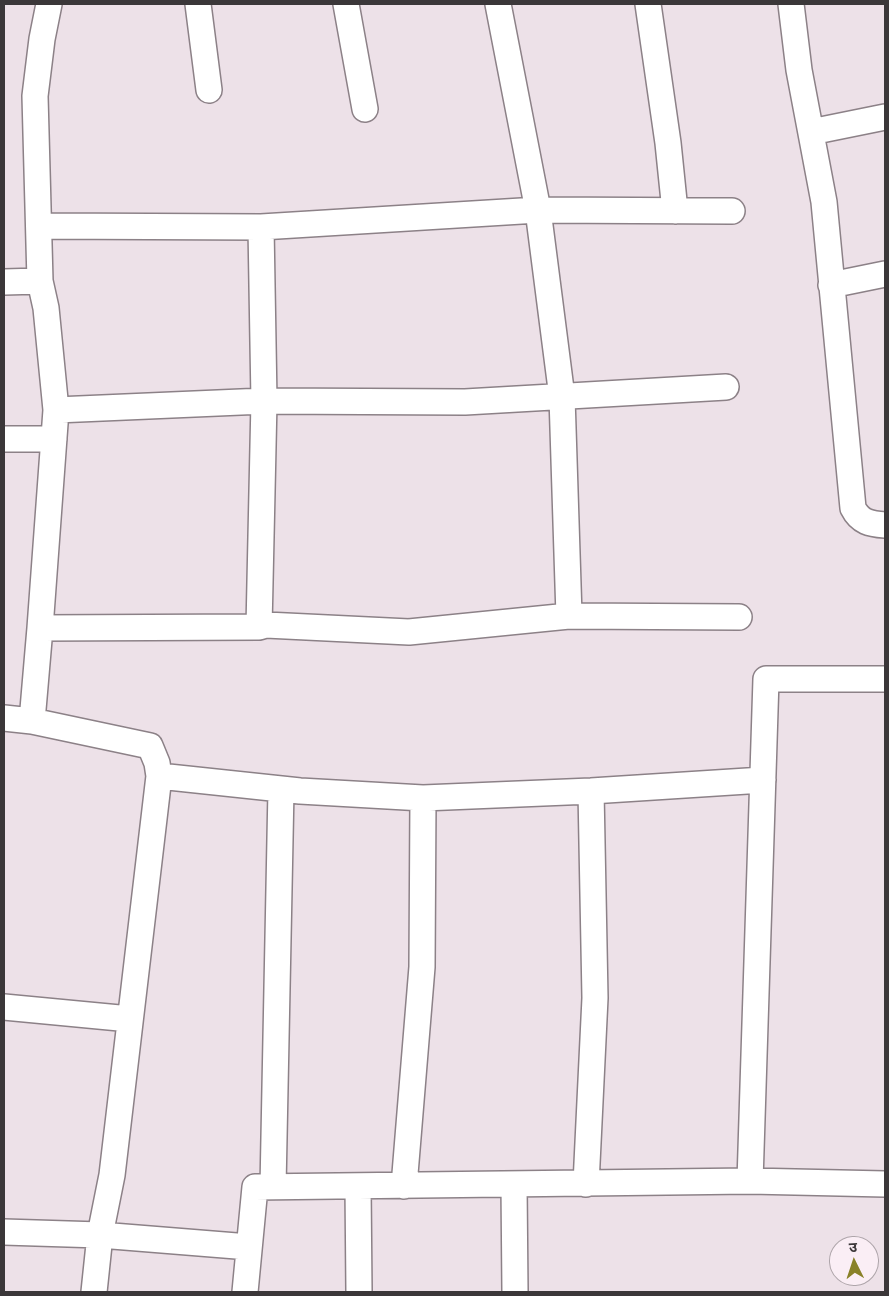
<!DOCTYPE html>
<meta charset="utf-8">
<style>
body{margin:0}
#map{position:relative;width:889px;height:1296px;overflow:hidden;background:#ede1e8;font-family:Manrope,"Noto Sans Devanagari",sans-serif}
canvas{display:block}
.frame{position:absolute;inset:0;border:5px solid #3b3739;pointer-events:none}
.north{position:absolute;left:829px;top:1236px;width:50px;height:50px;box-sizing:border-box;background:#faeef5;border:1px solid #aea5aa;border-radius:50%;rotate:356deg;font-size:14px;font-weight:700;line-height:20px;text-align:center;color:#3b3739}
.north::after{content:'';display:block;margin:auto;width:18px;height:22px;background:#898128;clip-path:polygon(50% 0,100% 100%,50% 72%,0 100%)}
</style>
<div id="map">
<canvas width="889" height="1296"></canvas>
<div class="frame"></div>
<div class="north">उ</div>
</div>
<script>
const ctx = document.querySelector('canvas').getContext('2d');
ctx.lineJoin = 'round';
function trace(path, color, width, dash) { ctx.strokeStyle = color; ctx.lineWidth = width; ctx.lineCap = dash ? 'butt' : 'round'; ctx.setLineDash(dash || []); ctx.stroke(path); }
const minor = new Path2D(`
 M49,4L42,39L35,96L40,281L46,308L56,410L40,628L259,627L266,625L409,632L569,616L739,617
 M198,4L209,90
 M346,4L365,109
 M498,4L538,210L562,397L569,616
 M648,4L668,143L675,211
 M791,4L799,70L824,202L853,508C860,522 870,524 885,525
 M811,132L885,117
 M39,226L261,227L538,210L732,211
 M4,282L40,281
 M831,285L885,274
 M56,410L264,401L465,402L726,387
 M4,439H54
 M259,627L264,401L261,227
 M40,628L32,721L150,746L157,763L159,776L300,791L423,798L422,967L404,1186
 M4,718L32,721
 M423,798L591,791L763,780
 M4,1007L130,1019
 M750,1181L766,679H885
 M586,1184L595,998L591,791
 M514,1185L515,1292
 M358,1186L359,1292
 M273,1187L281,789
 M4,1232L100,1235L249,1247
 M94,1292L100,1235L112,1175L159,776
 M245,1292L255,1187L750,1181L885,1184`);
trace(minor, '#8c8187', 28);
trace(minor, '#fff', 25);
</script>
